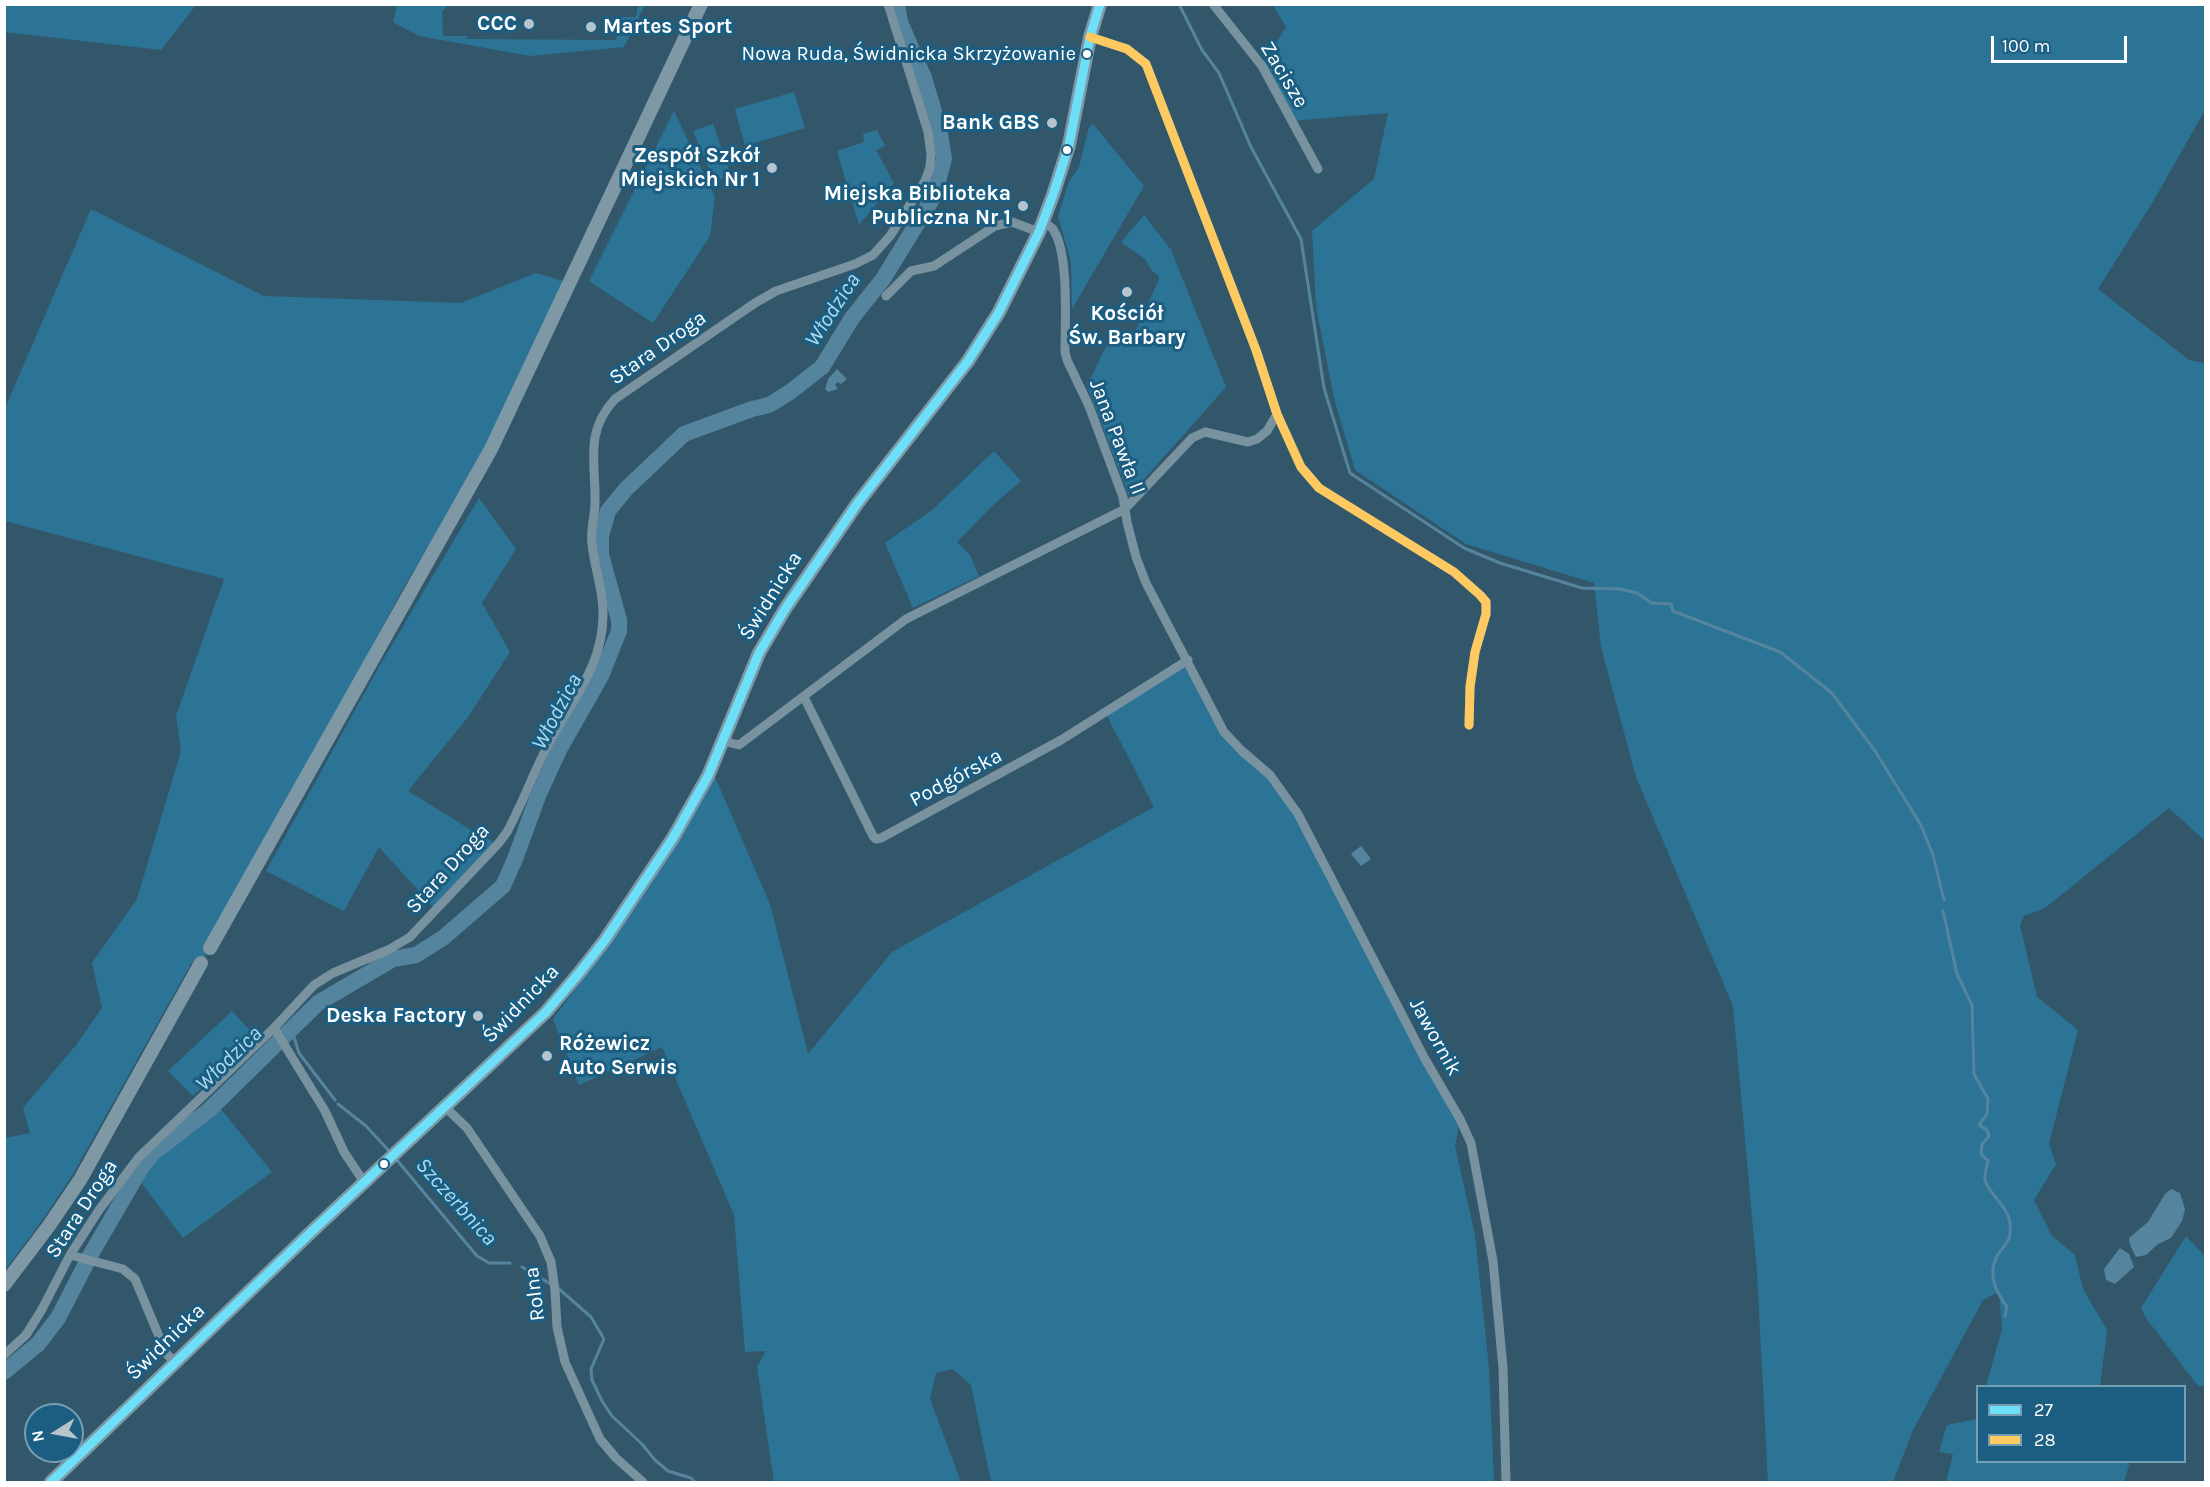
<!DOCTYPE html>
<meta charset="utf-8">
<style>
body{margin:0}
#map{position:relative;width:2210px;height:1487px;overflow:hidden;background:#32576a;font-family:Karla,sans-serif}
canvas{display:block}
.frame{position:absolute;inset:0;border:6px solid #fff;pointer-events:none}
.legend{position:absolute;left:1976px;top:1385px;width:210px;height:78px;box-sizing:border-box;background:#1b5e81;border:2px solid #769eb3;margin:0;padding:8px 10px;list-style:none;font-size:18px;color:#fff}
.legend li{display:flex;align-items:center;gap:12px;height:30px}
.legend b{width:30px;border:2px solid #769eb3}
.north{position:absolute;left:24px;top:1403px;width:60px;height:60px;box-sizing:border-box;background:#1b5e81;border:2px solid #769eb3;border-radius:50%;rotate:259deg;font-size:16px;font-weight:700;line-height:24px;text-align:center;color:#fff}
.north::after{content:'';display:block;margin:auto;width:21px;height:27px;background:#b7c4cb;clip-path:polygon(50% 0,100% 100%,50% 72%,0 100%)}
.scale{position:absolute;left:1991px;top:36px;width:136px;height:27px;box-sizing:border-box;border:3px solid #fff;border-top:0;padding-left:8px;font-size:18px;line-height:21px;white-space:nowrap;color:#fff;-webkit-text-stroke:4px #1b5e81;paint-order:stroke}
</style>
<div id="map">
<canvas width="2210" height="1487"></canvas>
<div class="frame"></div>
<ul class="legend">
<li><b style="height:8px;background:#6ddff8"></b>27</li>
<li><b style="height:8px;background:#fdc960"></b>28</li>
</ul>
<div class="north">N</div>
<div class="scale">100 m</div>
</div>
<script>
const ctx = document.querySelector('canvas').getContext('2d');
ctx.lineJoin = 'round';
function fillPath(path, color) { ctx.fillStyle = color; ctx.fill(path, 'evenodd'); }
function trace(path, color, width, dash) { ctx.strokeStyle = color; ctx.lineWidth = width; ctx.lineCap = dash ? 'butt' : 'round'; ctx.setLineDash(dash || []); ctx.stroke(path); }
function drawText(font, color, halo, rows, align = 'center') {
  ctx.font = font + ' Karla,sans-serif'; ctx.lineWidth = 6; ctx.setLineDash([]); ctx.textBaseline = 'middle'; ctx.strokeStyle = halo; ctx.fillStyle = color; for (const [text, x, y, turn = 0] of rows) {
    ctx.save(); ctx.translate(x, y); ctx.rotate((+turn || 0) * Math.PI / 180); ctx.textAlign = isNaN(turn) ? turn : align; if (halo) ctx.strokeText(text, 0, 0); ctx.fillText(text, 0, 0); ctx.restore();
  }
}
fillPath(new Path2D(`
 M5,4H196V5L161,50L5,32Z
 M397,5H448L442,11L443,36H467V39L616,40L618,17H636L638,5H645L624,47L530,56L419,36L393,22Z
 M1273,5H2205V110L2154,200L2098,289L2189,360L2205,363V841L2169,808L2045,908L2024,916L2020,925L2037,997L2078,1030L2049,1144L2056,1164L2034,1200L2052,1236L2075,1255L2083,1289L2107,1330L2100,1386H1986L2002,1329L1999,1292L1983,1300L1913,1430L1893,1482H1768L1757,1272L1733,1006L1636,777L1601,647L1594,583L1466,544L1355,470L1334,398L1316,306L1312,231L1374,179L1388,113L1291,121L1262,66L1286,27Z
 M794,92L805,128L745,146L735,109Z
 M674,111L715,197L710,236L653,323L589,281Z
 M713,124L731,176L714,181L693,131Z
 M1093,124L1144,186L1072,309L1071,262L1058,216L1069,182L1079,167L1089,127Z
 M877,130L885,146L876,150L894,183L859,225L837,151L864,142L863,134Z
 M91,209L264,296L461,303L536,273L570,283L491,449L405,585L210,948L201,963L192,962L73,1174L41,1222L5,1270V1138L30,1133L23,1108L76,1045L102,1008L92,963L137,899L181,751L176,716L224,579L5,521V408Z
 M1144,215L1171,250L1226,387L1129,496L1086,383L1092,376L1110,338L1125,344L1130,343L1159,279V276L1152,271L1145,259L1121,242Z
 M994,451L1021,481L992,506L957,542L970,555L979,576L913,608L885,543L932,510Z
 M479,498L516,549L482,603L510,652L468,717L408,791L471,830L498,844L436,910L379,847L344,911L266,871L379,667Z
 M1188,660L1224,732L1283,790L1460,1119L1455,1146L1475,1235L1489,1368L1494,1482H991L971,1385L953,1369L936,1373L930,1399L961,1482H774L757,1367L766,1351L745,1352L734,1215L662,1047L579,1085L553,1019L638,903L715,777L770,904L808,1054L892,952L1154,807L1105,712Z
 M232,1011L256,1037L193,1096L168,1071Z
 M220,1108L272,1172L183,1238L140,1181L141,1168L152,1154L209,1110Z
 M2186,1236L2205,1256V1386H2198L2146,1318L2141,1308Z
 M1977,1419L1978,1462H2130L2124,1482H1946L1953,1454L1939,1452L1947,1425Z`), '#2c7496');
fillPath(new Path2D(`
 M837,369L847,379L841,384L838,382L835,385L838,389L828,392L825,389L828,379Z
 M1361,846L1371,859L1361,866L1351,854Z
 M2171,1189L2180,1193L2185,1209L2182,1221L2171,1238L2158,1244L2146,1255L2136,1257L2130,1245L2129,1238L2148,1222L2165,1194Z
 M2120,1248L2129,1254L2134,1267L2115,1284L2106,1280L2104,1269Z`), '#55859e');
trace(new Path2D(`
 M1179,4L1202,50L1219,73L1251,147L1301,239L1324,388L1350,473L1464,548L1500,563L1582,588L1620,589L1637,593L1652,603L1671,604L1673,611L1780,652L1832,693L1875,751L1921,825L1933,855L1944,900
 M1943,911L1957,974L1972,1005L1974,1074L1988,1099L1987,1114L1979,1125L1987,1130L1989,1136L1982,1144L1981,1154L1988,1161C1987,1167 1984,1174 1985,1180C1989,1195 2009,1207 2010,1224C2012,1242 2005,1243 1997,1256C1987,1275 1996,1292 2007,1307L2005,1316
 M292,1031L299,1053L335,1100
 M338,1104L366,1126L390,1152
 M396,1159L477,1256L489,1263H510
 M522,1267L552,1285
 M558,1288L591,1317L604,1339L591,1369L592,1380L602,1401L612,1416L642,1444L655,1460L668,1471L691,1478L695,1482`), '#55859e', 3);
trace(new Path2D(`
 M4,1372L38,1344L58,1318L91,1254L141,1168L152,1154L209,1110L318,1003L393,959L416,955L443,938L503,886L515,859L538,796L560,748L601,676L619,631V620L601,555V536L608,511L626,489L684,434L752,409L769,405L790,392L822,367L852,318L883,279L934,196L944,159L939,128L924,78L900,22L897,4`), '#55859e', 16);
trace(new Path2D(`
 M1213,4L1262,66L1318,169
 M1090,37L1127,49L1146,64L1256,350L1277,414L1301,467L1319,488L1454,572L1480,595L1486,602V614L1475,652L1470,687L1469,725
 M1043,223C1047,225 1052,226 1054,231C1069,255 1065,323 1065,352L1067,360L1089,406L1123,497L1127,522L1136,557L1146,583L1224,732L1242,751L1270,775L1298,814L1425,1059L1460,1119L1471,1143L1493,1261L1503,1368L1506,1482
 M886,296L911,271L934,266L995,226L1012,222L1039,232
 M804,697L873,836L876,839L881,838L1061,740L1188,660
 M723,741L739,745L906,619L1125,509L1192,438L1205,432L1248,442L1257,439L1267,431L1277,414
 M274,1028L325,1111L344,1152L364,1182
 M445,1107L467,1128L540,1236L551,1262L555,1290L557,1327L565,1362L600,1439L616,1458L643,1482
 M70,1255L123,1269L135,1279L166,1353L175,1363
 M4,1355L26,1335L41,1311L70,1255L99,1210L139,1157L274,1028L314,985L333,973L388,950L410,937L498,844L507,832C521,806 531,779 544,753C567,705 604,669 603,612C603,589 594,566 592,544C590,530 595,516 595,503C596,463 584,432 615,399L755,303L776,291L855,264L873,255L890,236L925,181L930,167L931,154L928,132L888,4`), '#7892a0', 9);
trace(new Path2D(`
 M210,948L491,449L701,4
 M4,1285L48,1227L80,1180L201,963
 M51,1482L308,1235L546,1012L580,972L605,940L673,838L708,776L759,653L785,609L857,504L968,361L999,312L1039,232L1053,195L1069,145L1090,37L1100,4`), '#7e98a6', 14);
trace(new Path2D(`
 M51,1482L308,1235L546,1012L580,972L605,940L673,838L708,776L759,653L785,609L857,504L968,361L999,312L1039,232L1053,195L1069,145L1090,37L1100,4`), '#6ddff8', 9);
trace(new Path2D(`
 M1090,37L1127,49L1146,64L1256,350L1277,414L1301,467L1319,488L1454,572L1480,595L1486,602V614L1475,652L1470,687L1469,725`), '#fdc960', 9);
for (const [x, y, r, color] of [
 [529,24,6,"#b7c4cb"],
 [591,27,6,"#b7c4cb"],
 [1087,54,5,"#fff"],
 [1052,123,6,"#b7c4cb"],
 [1067,150,5,"#fff"],
 [772,168,6,"#b7c4cb"],
 [1023,206,6,"#b7c4cb"],
 [1127,292,6,"#b7c4cb"],
 [478,1016,6,"#b7c4cb"],
 [547,1056,6,"#b7c4cb"],
 [384,1164,5,"#fff"]
]) { const dot = new Path2D(); dot.arc(x, y, r, 0, 2 * Math.PI); ctx.fillStyle = color; ctx.fill(dot); trace(dot, '#1b5e81', 2); }
drawText('20px', '#fff', '#1b5e81', [
 ["Nowa Ruda, Świdnicka Skrzyżowanie",1076,54]
], 'right');
drawText('bold 21px', '#fff', '#1b5e81', [
 ["CCC",517,24],
 ["Martes Sport",603,27,"left"],
 ["Bank GBS",1040,123],
 ["Zespół Szkół",760,156],
 ["Miejskich Nr 1",760,180],
 ["Miejska Biblioteka",1011,194],
 ["Publiczna Nr 1",1011,218],
 ["Kościół",1127,314,"center"],
 ["Św. Barbary",1127,338,"center"],
 ["Deska Factory",466,1016],
 ["Różewicz",559,1044,"left"],
 ["Auto Serwis",559,1068,"left"]
], 'right');
drawText('21px', '#fff', '#1b5e81', [
 ["Zacisze",1284,75,59],
 ["Stara Droga",658,348,-35],
 ["Jana Pawła II",1117,437,69],
 ["Świdnicka",771,596,-58],
 ["Podgórska",956,778,-28],
 ["Stara Droga",448,869,-48],
 ["Świdnicka",521,1004,-46],
 ["Jawornik",1435,1037,61],
 ["Stara Droga",82,1209,-57],
 ["Rolna",535,1294,-97],
 ["Świdnicka",166,1342,-44]
]);
drawText('italic 22px', '#abdbf1', '#1b5e81', [
 ["Włodzica",833,310,-57],
 ["Włodzica",557,712,-62],
 ["Włodzica",229,1059,-44],
 ["Szczerbnica",456,1202,48]
]);
</script>
